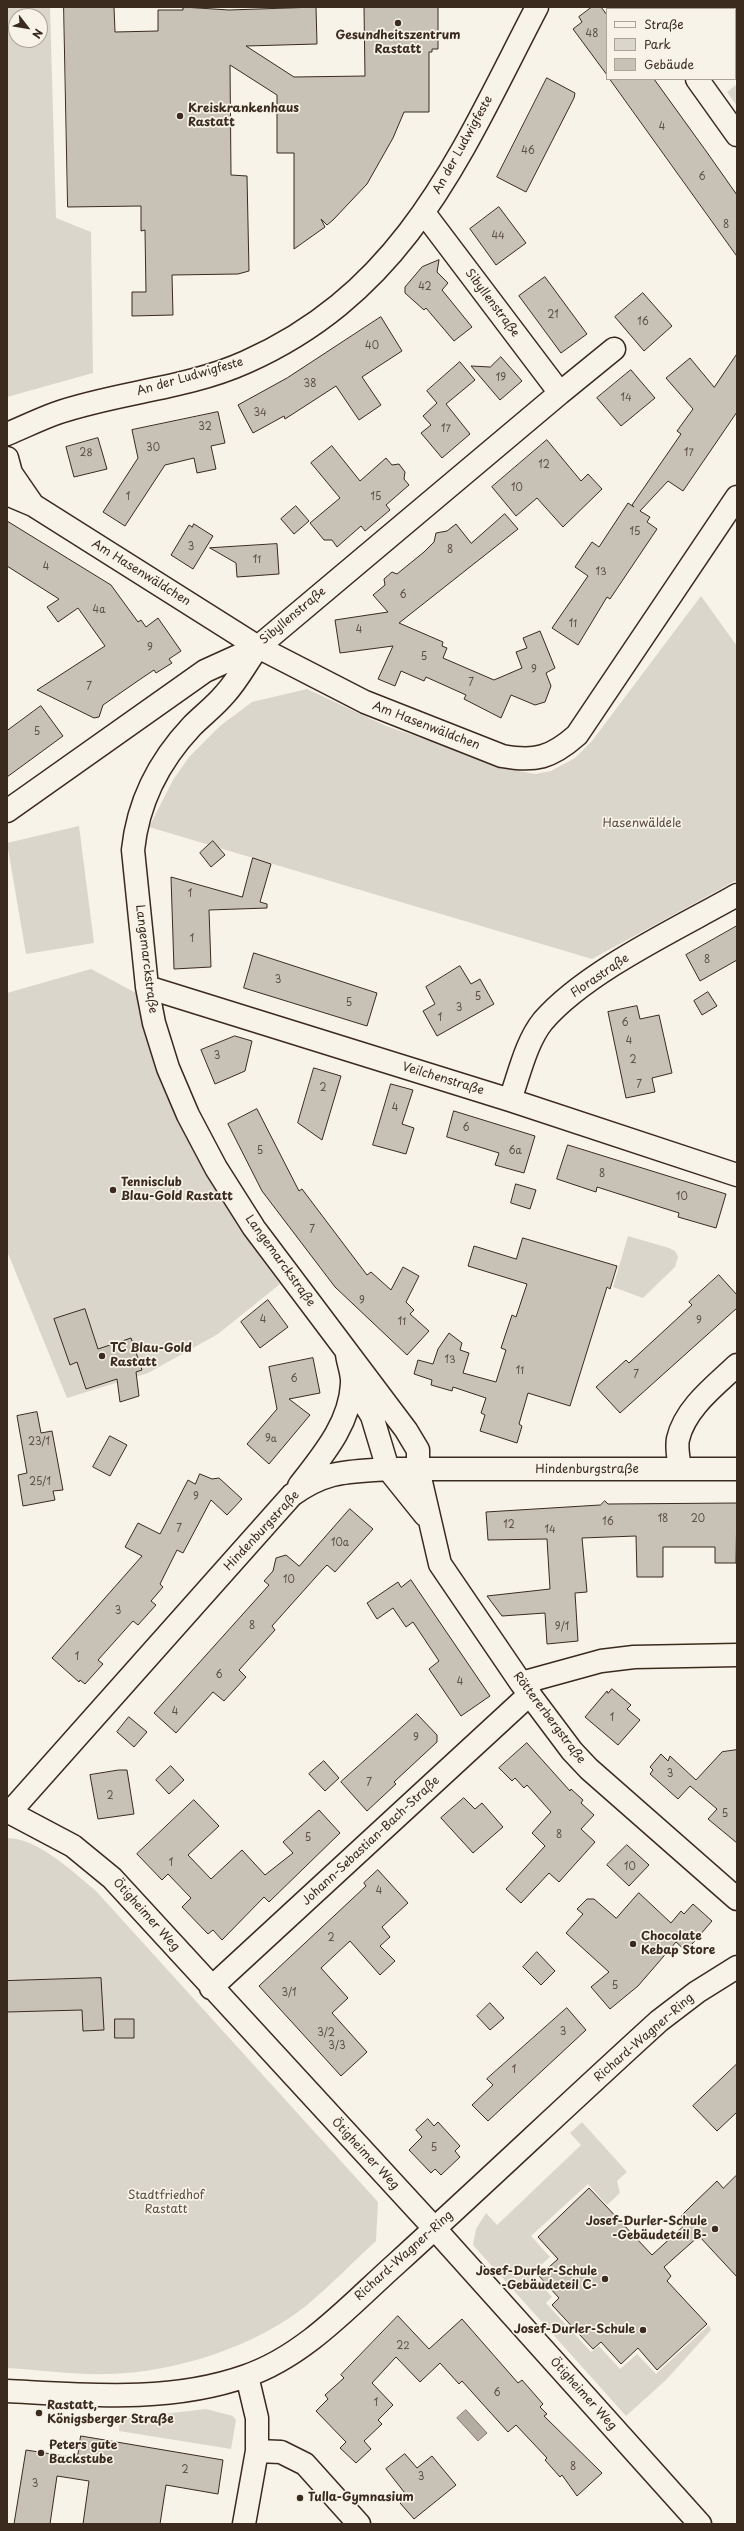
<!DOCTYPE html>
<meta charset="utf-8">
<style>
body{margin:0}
#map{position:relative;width:744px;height:2531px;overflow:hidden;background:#f7f3e8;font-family:"Playpen Sans",sans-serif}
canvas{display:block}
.frame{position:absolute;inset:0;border:8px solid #3b2a1e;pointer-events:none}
.legend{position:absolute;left:606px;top:8px;width:130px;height:72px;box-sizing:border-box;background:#f7f3e8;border:1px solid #aca397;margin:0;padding:5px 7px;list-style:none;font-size:12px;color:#3b2a1e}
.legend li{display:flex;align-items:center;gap:8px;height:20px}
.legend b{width:20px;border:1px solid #aca397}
.north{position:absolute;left:8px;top:8px;width:40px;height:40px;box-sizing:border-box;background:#f7f3e8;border:1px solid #aca397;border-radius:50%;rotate:121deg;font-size:11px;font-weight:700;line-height:16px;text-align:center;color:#3b2a1e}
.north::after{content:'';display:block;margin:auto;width:14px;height:18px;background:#3b2a1e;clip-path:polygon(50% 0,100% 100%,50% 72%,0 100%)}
</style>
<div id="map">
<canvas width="744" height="2531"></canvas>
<div class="frame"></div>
<ul class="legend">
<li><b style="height:5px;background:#f7f3e8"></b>Straße</li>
<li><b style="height:11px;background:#dbd6cb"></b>Park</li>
<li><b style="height:11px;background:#c8c1b6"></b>Gebäude</li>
</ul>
<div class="north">N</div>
</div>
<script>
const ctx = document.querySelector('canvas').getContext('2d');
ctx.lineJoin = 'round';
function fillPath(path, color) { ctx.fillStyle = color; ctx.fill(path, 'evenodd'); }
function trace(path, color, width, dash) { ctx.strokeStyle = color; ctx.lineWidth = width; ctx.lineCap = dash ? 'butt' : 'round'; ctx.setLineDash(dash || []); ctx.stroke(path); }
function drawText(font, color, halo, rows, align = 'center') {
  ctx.font = font + ' "Playpen Sans",sans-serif'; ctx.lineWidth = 3.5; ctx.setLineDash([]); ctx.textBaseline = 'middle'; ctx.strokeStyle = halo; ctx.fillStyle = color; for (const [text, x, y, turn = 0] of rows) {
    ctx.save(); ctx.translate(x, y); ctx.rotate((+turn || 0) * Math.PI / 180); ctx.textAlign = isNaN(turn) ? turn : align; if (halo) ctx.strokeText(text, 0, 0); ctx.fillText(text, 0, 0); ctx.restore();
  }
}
fillPath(new Path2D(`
 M7,7H50L56,218L91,232L93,373L7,397ZM16,16H40V40H16Z
 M737,84V106L727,92Z
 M701,596L737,646V880L592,959L149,827L173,780L189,757L220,726L252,702L307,689L386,726L519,771L535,774L551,771L575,758L592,741Z
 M79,826L94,943L26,954L7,843Z
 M91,969L138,994L188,1137L250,1243L280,1284L218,1334L148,1373L67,1398L7,1251V993Z
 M628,1236L669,1248L675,1251L678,1257L675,1267L643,1298L613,1287Z
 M7,1838C38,1838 73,1872 96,1891L378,2202L376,2241C353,2262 331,2285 307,2305C255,2347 176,2372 110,2374C76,2375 41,2370 7,2368Z
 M582,2122L627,2172L617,2181L620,2193L607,2205L588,2184L531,2236L550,2257L531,2274L552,2297L546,2303L591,2352L599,2346L620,2369L637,2354L656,2374L709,2325L711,2330L666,2380L626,2416L473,2245L476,2229L486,2213L497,2225L581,2145L570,2133Z
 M206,2409L233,2416L236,2420L231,2449L119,2431L120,2419Z`), '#dbd6cb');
const water = new Path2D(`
 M466,2410L487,2433L478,2441L457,2418Z`);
fillPath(water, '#b4aca0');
trace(water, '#84786c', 1);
const building = new Path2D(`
 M64,7H114L115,32L158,31V10H183V7L229,10L316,7L317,44L246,46L294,77L365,76L364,7H438V49H432V52H429V112H404L393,138L367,184L333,220L327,225L321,219L325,227L294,249V153H277V95L230,65L231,175L247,176L249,271L238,274L172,275L173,315L132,316V292H146L145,230L141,231V206L68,207Z
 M592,7H601L607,15V75L573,29L582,22L579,17Z
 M547,78L575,93L574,98L526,192L497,177Z
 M610,79H654L706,151L737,195V256Z
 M499,207L526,243L496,265L470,229Z
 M439,260L437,272L448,283L442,290L472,327L454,341L426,308L424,310L405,293V287L422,267Z
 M545,277L587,334L561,353L519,296Z
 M643,293L672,326L644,351L615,317Z
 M381,317L402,351L362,377L381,405L359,420L336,386L285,419L284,416L253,433L238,405L287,378Z
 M737,354V412L683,491L668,481L640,511L650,517L647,522L657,529L610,599L607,597L578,645L552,628L588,576L575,567L592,542L599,547L628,503L634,507L632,505L681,434L677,431L693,409L666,378L690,358L714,387Z
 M501,357L522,381L500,400L471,366L490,367Z
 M460,362L475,380L446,404L470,434L442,458L421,433L431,425L423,416L437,403L427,391Z
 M631,370L655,398L621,426L597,398Z
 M218,412L225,443L211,446L216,469L197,473L194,458L165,465L125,526L103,512L138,458L132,430Z
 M98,438L107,469L74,477L66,447Z
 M547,440L581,481L588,474L602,489L563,527L537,498L516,516L492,487Z
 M332,446L360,481L386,458L392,465L399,464L405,472L404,479L409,485L386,505L390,510L365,531L361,526L337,547L332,540H324L310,523L340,498L311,463Z
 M296,506L309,521L294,534L281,519Z
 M505,514L518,529L399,623L443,642L442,646L447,648L443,658L494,680L522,668L516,652L527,648L523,638L540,631L555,668L546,673L551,686L545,702L535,705L511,695L501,718L464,699L466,695L426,677L424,681L401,671L395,686L378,679L393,646L340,653L335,620L388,612L373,595L385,585L384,579L392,572L397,574L424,552L434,542L436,533L447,531L456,524L471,543Z
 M7,521L111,585L138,622L141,620L146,627L158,618L181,651L169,659L172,663L156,673L154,670L142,678L103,705L99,717L94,718L37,690L105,646L78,608L58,622L47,607L59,599L7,566Z
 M194,524L213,536L193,569L171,555L189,525L192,527Z
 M277,544L279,574L237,577L236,563L210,548Z
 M41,706L63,736L7,777V731Z
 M213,841L225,855L211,867L200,853Z
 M253,858L271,864L260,902L267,904V908L209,910L211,967L174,969L171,877L242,897Z
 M737,926V960L700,981L686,955Z
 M254,953L377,993L367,1026L244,988Z
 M460,966L471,984L480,979L494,1004L437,1036L423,1011L435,1004L426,987Z
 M708,992L717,1006L702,1015L694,1001Z
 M637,1006L640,1019L659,1015L672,1073L652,1078L655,1092L626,1098L608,1012Z
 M235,1036L252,1041L245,1071L215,1084L201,1050Z
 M314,1068L341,1076L322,1140L298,1123Z
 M391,1084L413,1090L402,1124L414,1128L406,1154L373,1145Z
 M257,1109L299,1191L302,1189L367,1275L371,1272L391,1290L403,1267L419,1276L406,1302L414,1310L410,1314L429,1331L407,1355L335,1287L262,1191L228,1124Z
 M454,1111L535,1136L524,1173L495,1165L499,1153L447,1137Z
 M568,1145L726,1194L716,1228L678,1217L679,1213L597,1187L596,1192L557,1179Z
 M516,1184L536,1190L530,1209L511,1203Z
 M523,1238L617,1266L610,1289L607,1287L570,1406L528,1393L519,1424L522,1426L517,1443L480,1431L485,1415L481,1413L486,1398L453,1387L452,1391L431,1385L432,1380L414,1374L418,1360L433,1364L438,1349L449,1333L462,1343L460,1350L469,1353L463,1373L496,1382L506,1350L501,1348L512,1315L516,1317L527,1284L468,1266L474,1246L516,1259Z
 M719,1275L737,1295V1308L620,1413L596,1387L626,1360L629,1363L692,1305L689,1302Z
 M268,1300L288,1327L260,1348L241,1322Z
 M85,1309L98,1349L131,1338L142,1370L136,1372L139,1396L120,1402L117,1379L86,1389L77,1362L70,1365L54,1319Z
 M313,1358L320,1393L289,1399L310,1415L269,1464L247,1444L277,1409L269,1367Z
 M37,1412L41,1433L52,1431L63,1490L53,1491L55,1500L23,1506L18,1475L27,1473L17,1416Z
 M110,1436L127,1445L110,1476L93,1467Z
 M200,1474L212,1479L219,1478L242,1499L227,1515L211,1500L183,1553L177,1550L160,1584L163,1587L151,1601L156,1605L138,1625L133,1621L98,1660L103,1664L85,1684L80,1680L79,1682L52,1658L142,1556L125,1547L138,1523L160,1534L188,1480L195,1484Z
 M605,1501L608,1504L737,1503L736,1563H715V1547H663V1577H637L636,1536L582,1538L587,1592L575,1593L578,1641L547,1644L545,1613L502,1616L487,1596L550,1589L547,1539L488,1540L486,1512L600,1505Z
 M350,1509L373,1529L335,1572L327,1565L323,1569L272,1626L275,1630L239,1670L246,1677L224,1701L213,1692L176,1733L154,1713L269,1585L264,1581L273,1571L276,1558L286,1555L299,1566Z
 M411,1580L490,1696L461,1716L429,1669L439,1661L413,1622L406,1627L393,1608L377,1619L367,1603L398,1582L401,1587Z
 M612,1689L631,1705L627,1709L640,1720L618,1745L585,1717L607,1691L608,1693Z
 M417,1714L437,1735V1742L394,1782L396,1784L367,1811L341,1782Z
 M129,1717L147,1732L134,1747L117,1732Z
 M527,1743L570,1791L571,1789L583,1800L581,1803L594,1815L581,1829L595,1842L559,1882L549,1873L521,1903L506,1889L545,1846L532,1833L551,1812L527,1785L524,1788L515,1778L512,1781L499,1768Z
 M737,1750V1843L708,1819L717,1809L690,1786L678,1799L650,1774L653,1770L650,1767L661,1754L668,1761L670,1756L696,1780L722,1752Z
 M324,1761L339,1778L325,1791L309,1774Z
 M171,1766L184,1780L169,1794L156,1780Z
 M119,1770H127L134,1814L98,1819L90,1775Z
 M464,1798L475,1809L482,1803L503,1827L473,1853L441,1818Z
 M194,1800L219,1826L188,1855L211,1879L242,1850L265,1875L293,1853L283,1842L319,1810L340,1833L269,1902L264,1897L222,1940L213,1930L208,1934L182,1907L191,1898L168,1874L162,1880L137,1854Z
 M627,1845L649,1865L629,1886L607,1865Z
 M378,1870L408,1903L382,1927L390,1937L380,1946L395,1961L380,1975L350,1941L321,1968L348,1998L332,2013L367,2052L341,2076L259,1986L366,1886L364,1883Z
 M639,1893L671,1923L681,1911L684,1914L693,1904L712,1921L686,1951L676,1942L638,1986L610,2009L591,1987L609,1972L566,1933L583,1914L577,1909L587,1899H594L616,1918Z
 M537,1952L555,1971L541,1985L523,1967Z
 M101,1978L104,2030L83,2031L82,2010L7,2012V1981Z
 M490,2003L504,2018L490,2030L477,2016Z
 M567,2008L586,2030L488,2121L472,2105L493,2085L487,2079Z
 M115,2019H134V2038H115Z
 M737,2064V2112L717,2131L693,2106Z
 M428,2119L434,2126L438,2122L460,2146L455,2151L460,2157L441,2175L435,2169L431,2173L409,2150L422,2137L416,2130Z
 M737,2175V2277L699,2236L664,2267L671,2276L667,2281L707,2324L657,2370L638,2348L621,2364L601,2342L593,2349L552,2305L559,2298L539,2276L558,2259L538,2237L589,2188L652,2255L687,2223L681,2216L692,2205L717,2181L723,2188Z
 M398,2316L429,2349L462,2319L518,2383L522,2380L543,2404L540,2407L547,2414L544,2416L602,2473L577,2496L562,2475L560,2477L545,2460L547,2458L516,2425L508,2432L462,2381L459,2384L440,2363L420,2382L396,2357L372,2383L393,2405L378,2420L382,2424L364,2441L371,2449L356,2463L340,2448L346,2442L316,2411L328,2399L325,2395L344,2378L341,2375Z
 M81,2436L223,2460L218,2494L166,2485L160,2524H83L89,2481L57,2476L50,2524H14L26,2450L77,2458Z
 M405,2454L417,2468L432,2456L456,2485L414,2519L400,2503L408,2497L386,2469Z`);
fillPath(building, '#c8c1b6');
trace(building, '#3b2a1e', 1);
const minor = new Path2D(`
 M645,7L647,9
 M697,79L737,135
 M560,393L614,349
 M7,434C24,427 40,419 57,413C118,392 186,389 246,362C407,290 461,153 537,7
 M7,458L11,473L33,505
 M7,494L33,505L258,647L365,702L502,756C535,762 551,758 577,735L737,497
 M258,647C247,662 238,680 225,694C215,706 203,715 192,726C159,761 138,802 133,850L147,987L154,1023L168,1068L188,1115L216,1168L254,1228L406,1430L418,1450V1469L440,1564L521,1683L572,1751L589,1769L737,1899
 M7,811L205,671L258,647L560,393L424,213
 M147,987L510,1100L737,1175
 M510,1100C519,1075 526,1042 543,1021C586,971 679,928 737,895
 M352,1383L372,1416L388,1469L425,1515
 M680,1469C679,1460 676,1448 678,1439C685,1408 716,1385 737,1365
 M299,1486C322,1456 350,1424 352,1384C353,1375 348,1363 347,1354
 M521,1683L601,1661L634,1657L737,1655
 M7,1811L73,1846L112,1878L435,2229L700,2524
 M10,1812L292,1495C327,1470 347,1472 388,1469H737
 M211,1988L530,1694
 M7,2391C86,2395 170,2403 246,2376C305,2356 351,2304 397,2263C485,2183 571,2101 659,2021L697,1992L737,1967
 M257,2451L281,2452L305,2464L359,2524
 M244,2524L257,2451V2418L247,2376`);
trace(minor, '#3b2a1e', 25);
trace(minor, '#f7f3e8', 22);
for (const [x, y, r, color] of [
 [398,23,4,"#3b2a1e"],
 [180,116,4,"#3b2a1e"],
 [113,1190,4,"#3b2a1e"],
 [102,1356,4,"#3b2a1e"],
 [633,1944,4,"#3b2a1e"],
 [715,2229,4,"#3b2a1e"],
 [605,2279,4,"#3b2a1e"],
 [643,2330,4,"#3b2a1e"],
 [39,2413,4,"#3b2a1e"],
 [41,2453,4,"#3b2a1e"],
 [300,2498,4,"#3b2a1e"]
]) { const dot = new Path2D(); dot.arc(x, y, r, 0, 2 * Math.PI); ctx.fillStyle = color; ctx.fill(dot); trace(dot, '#f7f3e8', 1.5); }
drawText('10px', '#5e5044', null, [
 ["48",592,34],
 ["4",662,127],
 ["46",528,151],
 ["6",702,177],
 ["8",726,225],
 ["44",498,236],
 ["42",425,287],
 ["21",553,315],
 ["16",643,322],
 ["40",372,346],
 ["19",501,378],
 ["38",310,384],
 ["14",626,398],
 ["34",260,413],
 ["32",205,427],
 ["17",446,429],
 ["30",153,448],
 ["28",86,453],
 ["17",689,453],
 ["12",544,465],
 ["10",517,488],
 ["1",128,497],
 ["15",376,497],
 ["15",635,532],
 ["3",191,547],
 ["8",450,550],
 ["11",257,560],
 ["4",46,567],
 ["13",601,572],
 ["6",403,595],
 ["4a",99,610],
 ["11",573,624],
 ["4",359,630],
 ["9",150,648],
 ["5",424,657],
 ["9",534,670],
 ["7",471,683],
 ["7",89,687],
 ["5",37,732],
 ["1",190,894],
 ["1",192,939],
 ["8",707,960],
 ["3",278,980],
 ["5",478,997],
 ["5",349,1003],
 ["3",459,1008],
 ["1",440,1018],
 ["6",625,1023],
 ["4",629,1041],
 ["3",217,1056],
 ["2",633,1060],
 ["7",639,1085],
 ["2",323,1088],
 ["4",395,1108],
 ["6",466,1128],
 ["5",260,1151],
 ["6a",515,1151],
 ["8",602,1174],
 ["10",682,1197],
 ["7",312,1230],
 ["9",362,1301],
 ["4",263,1320],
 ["9",699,1321],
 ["11",402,1322],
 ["13",450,1360],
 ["11",520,1371],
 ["7",636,1375],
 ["6",294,1379],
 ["9a",271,1439],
 ["23/1",39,1442],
 ["25/1",40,1482],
 ["9",196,1497],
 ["18",663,1519],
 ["20",698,1519],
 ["16",608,1522],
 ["12",509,1525],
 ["7",179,1529],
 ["14",550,1530],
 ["10a",340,1543],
 ["10",289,1580],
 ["3",118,1611],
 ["8",252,1626],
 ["9/1",562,1627],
 ["1",77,1657],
 ["6",219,1675],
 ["4",460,1682],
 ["4",175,1712],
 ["1",612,1718],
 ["9",416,1738],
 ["3",670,1774],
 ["7",369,1783],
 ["2",110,1796],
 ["5",725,1814],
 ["8",559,1835],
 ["5",308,1838],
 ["1",171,1863],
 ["10",630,1867],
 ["4",379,1891],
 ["2",331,1938],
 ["5",615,1986],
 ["3/1",289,1993],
 ["3",563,2032],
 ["3/2",326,2033],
 ["3/3",337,2046],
 ["1",514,2070],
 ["5",434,2148],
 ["22",403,2346],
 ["6",497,2393],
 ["1",376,2403],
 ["8",573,2467],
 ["2",185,2470],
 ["3",421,2477],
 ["3",35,2484]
]);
drawText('bold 12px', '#3b2a1e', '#f7f3e8', [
 ["Gesundheitszentrum",398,36,"center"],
 ["Rastatt",398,50,"center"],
 ["Kreiskrankenhaus",188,109],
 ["Rastatt",188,123],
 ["Tennisclub",121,1183],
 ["Blau-Gold Rastatt",121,1197],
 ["TC Blau-Gold",110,1349],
 ["Rastatt",110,1363],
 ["Chocolate",641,1937],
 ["Kebap Store",641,1951],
 ["Josef-Durler-Schule",707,2222,"right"],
 ["-Gebäudeteil B-",707,2236,"right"],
 ["Josef-Durler-Schule",597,2272,"right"],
 ["-Gebäudeteil C-",597,2286,"right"],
 ["Josef-Durler-Schule",635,2330,"right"],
 ["Rastatt,",47,2406],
 ["Königsberger Straße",47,2420],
 ["Peters gute",49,2446],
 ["Backstube",49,2460],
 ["Tulla-Gymnasium",308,2498]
], 'left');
drawText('12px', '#3b2a1e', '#f7f3e8', [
 ["An der Ludwigfeste",463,145,-61],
 ["Sibyllenstraße",492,303,53],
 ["An der Ludwigfeste",190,377,-16],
 ["Am Hasenwäldchen",141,573,32],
 ["Sibyllenstraße",293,616,-40],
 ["Am Hasenwäldchen",426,726,21],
 ["Langemarckstraße",146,959,83],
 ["Florastraße",600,976,-34],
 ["Veilchenstraße",443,1079,17],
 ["Langemarckstraße",280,1261,54],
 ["Hindenburgstraße",587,1470],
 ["Hindenburgstraße",262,1531,-47],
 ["Röttererbergstraße",549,1718,53],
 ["Johann-Sebastian-Bach-Straße",371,1841,-43],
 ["Ötigheimer Weg",146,1915,48],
 ["Richard-Wagner-Ring",644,2038,-41],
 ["Ötigheimer Weg",365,2154,47],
 ["Richard-Wagner-Ring",404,2256,-42],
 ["Ötigheimer Weg",583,2394,48]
]);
drawText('12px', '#5b4c41', '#f7f3e8', [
 ["Hasenwäldele",642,824],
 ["Stadtfriedhof",166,2196],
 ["Rastatt",166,2210]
]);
</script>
